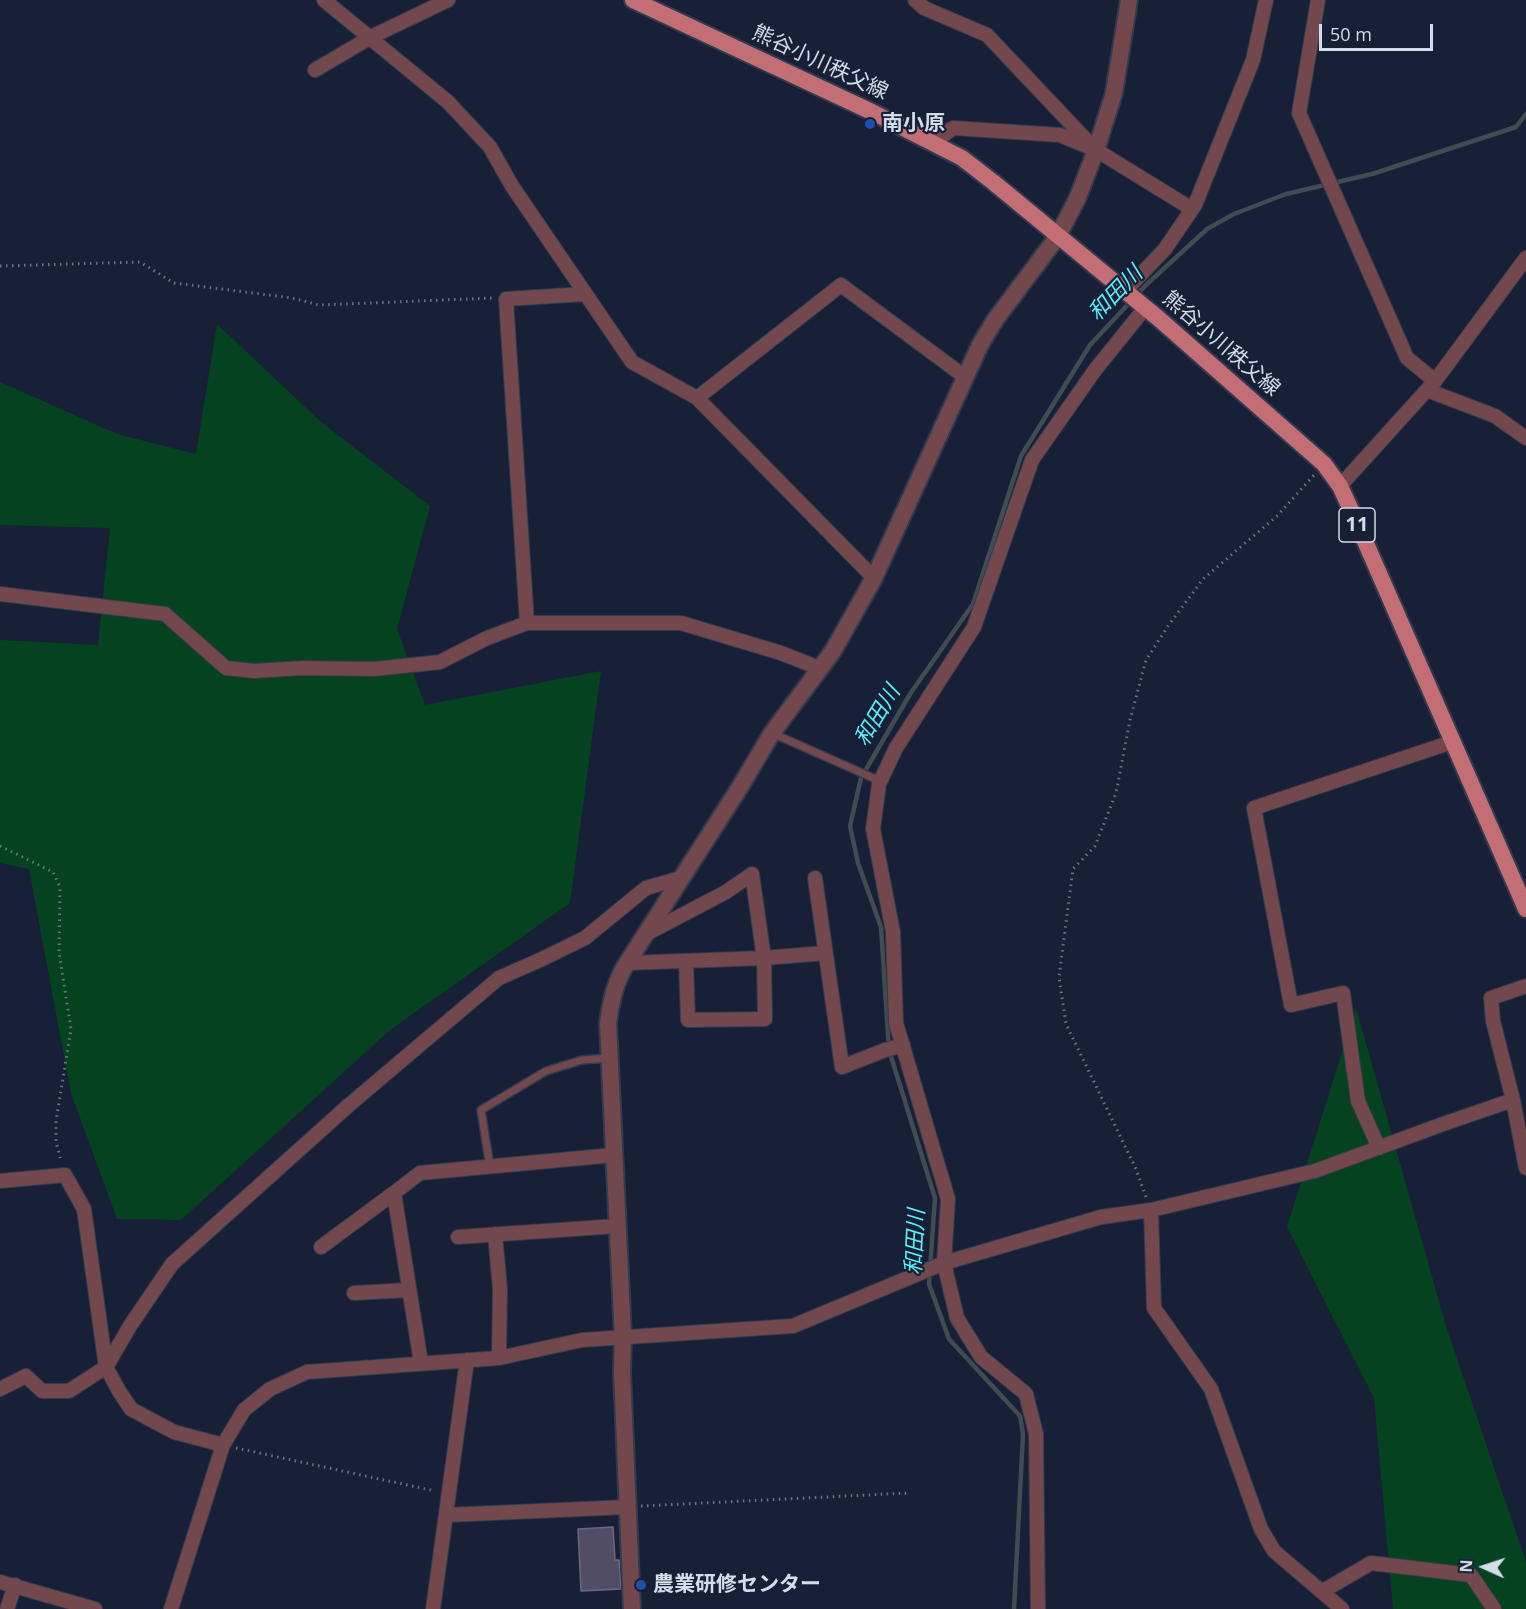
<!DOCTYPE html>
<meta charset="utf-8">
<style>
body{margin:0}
#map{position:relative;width:1526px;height:1609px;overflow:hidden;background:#172036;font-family:"Open Sans",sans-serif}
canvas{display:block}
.north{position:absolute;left:1454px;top:1537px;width:60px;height:60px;-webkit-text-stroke:4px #172036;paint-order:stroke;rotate:273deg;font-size:16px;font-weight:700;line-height:24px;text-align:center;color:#d5dcea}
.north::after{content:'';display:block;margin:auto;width:21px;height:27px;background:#d5dcea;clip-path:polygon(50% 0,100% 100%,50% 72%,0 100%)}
.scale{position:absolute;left:1319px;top:24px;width:114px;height:27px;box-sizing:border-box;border:3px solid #d5dcea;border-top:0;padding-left:8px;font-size:18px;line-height:21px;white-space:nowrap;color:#d5dcea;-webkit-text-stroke:4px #172036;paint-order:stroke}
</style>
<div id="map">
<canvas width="1526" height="1609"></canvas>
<div class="north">N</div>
<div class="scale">50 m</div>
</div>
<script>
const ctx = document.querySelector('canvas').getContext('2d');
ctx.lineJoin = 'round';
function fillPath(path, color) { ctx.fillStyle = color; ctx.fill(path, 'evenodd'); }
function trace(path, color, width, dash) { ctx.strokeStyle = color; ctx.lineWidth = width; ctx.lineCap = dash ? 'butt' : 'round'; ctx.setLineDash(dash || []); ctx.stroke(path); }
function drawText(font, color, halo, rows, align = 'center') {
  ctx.font = font + ' "Open Sans","Noto Sans JP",sans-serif'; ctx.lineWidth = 4.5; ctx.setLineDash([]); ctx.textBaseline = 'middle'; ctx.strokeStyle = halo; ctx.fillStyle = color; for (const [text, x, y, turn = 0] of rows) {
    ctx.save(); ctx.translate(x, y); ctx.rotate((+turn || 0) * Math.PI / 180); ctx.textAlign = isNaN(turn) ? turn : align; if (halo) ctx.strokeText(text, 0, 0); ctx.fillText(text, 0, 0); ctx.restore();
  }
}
fillPath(new Path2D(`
 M217,324L321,422L430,506L397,629L425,705L601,671L570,903L390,1030L181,1220L117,1219L71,1093L29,869L0,863V640L98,645L110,528L0,525V382L117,434L196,454Z
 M1356,1008L1446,1326L1526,1562V1609H1393L1374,1398L1287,1227Z`), '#054320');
trace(new Path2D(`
 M1014,1609L1023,1434L1020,1416L949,1339L929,1284L935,1198L889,1050L881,927L858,863L850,826L861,778L910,694L973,604L1021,456L1090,345L1146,285L1207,229L1234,214L1286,194L1372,174L1516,127L1526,114`), '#404c51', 4.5);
const building = new Path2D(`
 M613,1527L615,1560H619L621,1589L581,1591L578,1529Z`);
fillPath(building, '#514d67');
trace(building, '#6b6782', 1.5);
const service = new Path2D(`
 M772,733L880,781
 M490,1167L481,1110L546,1071L582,1060L610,1058`);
const minor = new Path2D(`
 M324,0L448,102L490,147L512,186L632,362L697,398L874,578
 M915,0L924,8L987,35L1091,145
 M1318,0L1299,113L1407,358L1435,381
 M315,70L371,37L448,0
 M934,142L953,128L1060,135L1096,150L1192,209
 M1125,291L1165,249L1195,205L1253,60L1266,0
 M1427,390L1495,416L1526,438
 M697,398L841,285L965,377
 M1340,486L1435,381L1526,258
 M0,594L165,614L226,668L254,671L303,668L374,669L440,662L487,638L527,623H681L781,653L819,668
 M527,623L506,299L585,294
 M815,878L842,1067L885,1050L903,1045
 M646,934L726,892L752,874L764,958L765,1019L688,1020L686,961
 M627,963L764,958L825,953
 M1513,1100L1526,1168
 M1379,1148L1358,1101L1343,993L1291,1005L1254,808L1452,742
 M0,1181L65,1175L84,1209L106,1367L119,1391L131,1409L174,1432L223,1445
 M1151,1210L1154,1308L1211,1389L1261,1529L1274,1551L1342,1609
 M495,1234L500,1289L499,1358
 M458,1237L617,1226
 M321,1247L394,1193
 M354,1293L409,1290
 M421,1363L394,1193L420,1173L614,1155
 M0,1389L26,1376L42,1391H69L106,1367L130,1326L172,1264L349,1105L499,978L540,960L585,938L646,888L681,878
 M447,1515L627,1507
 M0,1582L95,1609
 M1323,1591L1371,1563L1471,1575L1494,1609
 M7,1609L15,1585
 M171,1609L223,1445L244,1410L270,1389L307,1372L499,1358L582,1340L793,1326L944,1263L1101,1217L1151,1210L1315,1171L1443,1124L1513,1100L1493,1021L1491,998L1526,986
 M433,1609L467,1360
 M1038,1609L1036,1434L1026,1394L981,1357L957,1318L944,1263L948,1199L896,1023L893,932L873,829L879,784L896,748L974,627L1032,460L1095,370L1145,308`);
const tertiary = new Path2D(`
 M632,1609L622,1372L623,1337L608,1023C611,1001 615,982 627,963L740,787L772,733L833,651L874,578L980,345L995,320L1058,236L1078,197L1096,150L1114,93L1129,0`);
const primary = new Path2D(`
 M633,0L872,112L962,158L993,182L1158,318L1324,464L1340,486L1357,523L1526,909`);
trace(service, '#323a4f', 10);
trace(minor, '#323a4f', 16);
trace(tertiary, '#323a4f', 20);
trace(primary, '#323a4f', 20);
trace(new Path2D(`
 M0,266L140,262L174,283L292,298L319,305L494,298
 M0,846L53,872L60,887L59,952L71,1029L56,1121V1142L61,1161
 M1146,1197L1136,1169L1066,1024L1059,977L1073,869L1095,846L1116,793L1130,720L1146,660L1168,626L1203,579L1277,516L1315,474
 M236,1448L435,1491
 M641,1506L909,1493`), '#6b7386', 3, [1.5, 4.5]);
trace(service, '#72484c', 7);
trace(minor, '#72484c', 14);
trace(tertiary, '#72484c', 16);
trace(primary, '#c36d75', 16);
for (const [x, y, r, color] of [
 [870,124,6,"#1a4fb4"],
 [641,1585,6,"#1a4fb4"]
]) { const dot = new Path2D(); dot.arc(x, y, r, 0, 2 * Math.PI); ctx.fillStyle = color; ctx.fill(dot); trace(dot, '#172036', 2); }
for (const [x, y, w] of [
 [1357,525,36]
]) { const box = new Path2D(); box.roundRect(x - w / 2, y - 17, w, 34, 4.5); ctx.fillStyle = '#172036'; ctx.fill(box); trace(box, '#d5dcea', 1.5); }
drawText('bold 20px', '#d5dcea', null, [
 ["11",1357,525]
]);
drawText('21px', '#d5dcea', '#172036', [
 ["熊谷小川秩父線",820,63,25],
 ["熊谷小川秩父線",1221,344,41]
]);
drawText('bold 21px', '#d5dcea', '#172036', [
 ["南小原",882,124],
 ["農業研修センター",653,1585]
], 'left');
drawText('italic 22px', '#58f0fa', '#172036', [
 ["和田川",1116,294,-46],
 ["和田川",878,716,-59],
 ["和田川",916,1242,-87]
]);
</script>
